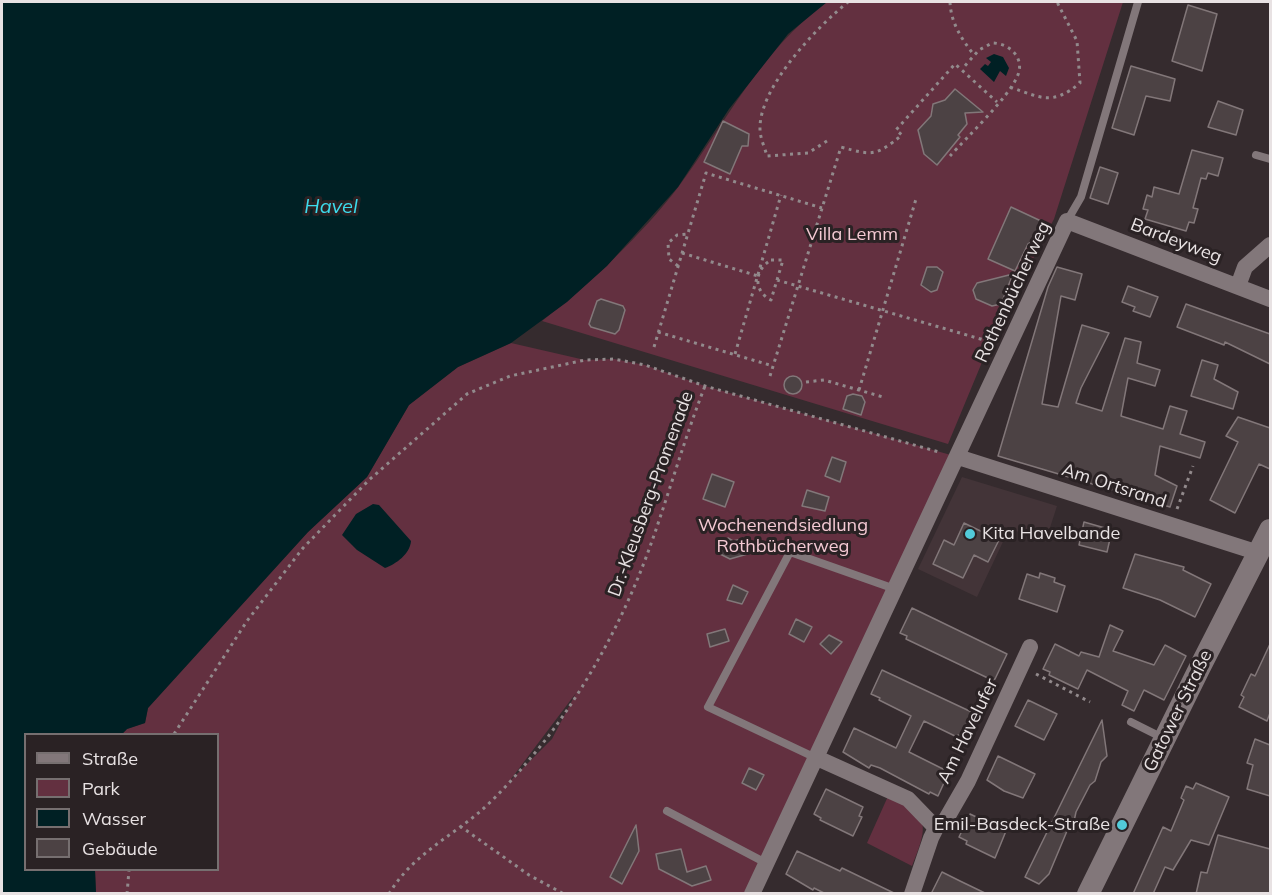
<!DOCTYPE html>
<meta charset="utf-8">
<style>
body{margin:0}
#map{position:relative;width:1272px;height:895px;overflow:hidden;background:#352b2e;font-family:Mulish,sans-serif}
canvas{display:block}
.frame{position:absolute;inset:0;border:3px solid #e8e2e3;pointer-events:none}
.legend{position:absolute;left:24px;top:733px;width:195px;height:138px;box-sizing:border-box;background:#2a2224;border:2px solid #766f70;margin:0;padding:8px 10px;list-style:none;font-size:18px;color:#e8e2e3}
.legend li{display:flex;align-items:center;gap:12px;height:30px}
.legend b{width:30px;border:2px solid #766f70}
</style>
<div id="map">
<canvas width="1272" height="895"></canvas>
<div class="frame"></div>
<ul class="legend">
<li><b style="height:8px;background:#82777a"></b>Straße</li>
<li><b style="height:16px;background:#633040"></b>Park</li>
<li><b style="height:16px;background:#002024"></b>Wasser</li>
<li><b style="height:16px;background:#4c4244"></b>Gebäude</li>
</ul>
</div>
<script>
const ctx = document.querySelector('canvas').getContext('2d');
ctx.lineJoin = 'round';
function fillPath(path, color) { ctx.fillStyle = color; ctx.fill(path, 'evenodd'); }
function trace(path, color, width, dash) { ctx.strokeStyle = color; ctx.lineWidth = width; ctx.lineCap = dash ? 'butt' : 'round'; ctx.setLineDash(dash || []); ctx.stroke(path); }
function drawText(font, color, halo, rows, align = 'center') {
  ctx.font = font + ' Mulish,sans-serif'; ctx.lineWidth = 6; ctx.setLineDash([]); ctx.textBaseline = 'middle'; ctx.strokeStyle = halo; ctx.fillStyle = color; for (const [text, x, y, turn = 0] of rows) {
    ctx.save(); ctx.translate(x, y); ctx.rotate((+turn || 0) * Math.PI / 180); ctx.textAlign = isNaN(turn) ? turn : align; if (halo) ctx.strokeText(text, 0, 0); ctx.fillText(text, 0, 0); ctx.restore();
  }
}
fillPath(new Path2D(`
 M962,477L1057,506L1046,540L1009,529L977,597L918,569Z`), '#433438');
fillPath(new Path2D(`
 M827,2H1123L1054,219L995,331L948,444L542,321C590,283 642,235 679,186C727,121 760,51 827,2Z
 M511,343L585,360L614,359L645,365L705,386L958,457L752,893L96,894L95,870H218V734H122L127,729L145,723L148,708L308,532L367,477L409,405L458,367ZM576,693L552,739L508,783Z
 M889,794C931,814 928,827 912,866L867,843Z`), '#633040');
fillPath(new Path2D(`
 M2,2H827L788,34L729,109L678,187L607,266L567,302L511,343L458,367L409,405L367,477L308,532L148,708L145,723L127,729L122,734H26V870H95L96,893H2Z
 M994,54L1003,57L1009,68L1006,76L1000,71L994,82L980,69L985,64L988,66L991,62L986,58Z
 M373,504L379,505L411,541C410,554 396,564 385,568L357,550L342,535L356,514Z`), '#002024');
const building = new Path2D(`
 M1188,5L1217,14L1202,71L1172,61Z
 M1131,66L1175,79L1170,101L1146,96L1134,135L1112,128Z
 M955,89L983,112L965,113L967,124L958,135L960,137L937,165L924,154L918,130L931,116L933,104L945,100Z
 M1218,101L1243,110L1236,135L1208,127Z
 M723,121L749,134L748,146H742L730,174L704,162Z
 M1192,150L1223,158L1218,176L1208,173L1206,179L1201,178L1193,208L1198,209L1194,223L1189,222L1186,231L1145,219L1148,210L1143,209L1147,195L1152,197L1154,187L1179,194Z
 M1100,167L1118,173L1108,204L1090,198Z
 M1011,207L1041,221L1033,241L1028,244L1015,271L988,259Z
 M927,267H937L943,272L937,290L931,292L921,285Z
 M1057,267L1082,274L1075,300L1061,296L1042,404L1058,407L1082,325L1109,333L1081,388L1076,403L1102,411L1125,338L1141,342L1137,363L1160,370L1155,386L1128,378L1121,416L1163,429L1170,406L1187,411L1180,434L1205,442L1200,458L1160,446L1155,475L1177,486L1170,507L998,456L1048,287Z
 M1013,274L1001,304L992,306L976,299L973,290L977,283Z
 M1128,286L1158,297L1150,317L1133,311L1135,307L1122,302Z
 M601,299L623,306L625,310L619,330L615,334L591,327L589,324L597,301Z
 M1186,304L1270,334V364L1225,342L1224,345L1177,327Z
 M1202,360L1218,365L1214,379L1238,392L1233,409L1191,396Z
 M784 385a9 9 0 1 1 18 0a9 9 0 1 1-18 0Z
 M853,394L862,396L865,402L861,415L843,409L847,396Z
 M1238,417L1270,428V469L1259,464L1235,513L1210,500L1238,442L1226,436Z
 M832,457L846,462L840,482L825,476Z
 M712,474L734,482L725,507L703,499Z
 M807,490L829,497L825,511L802,506Z
 M1084,522L1112,530L1107,552L1079,545Z
 M964,523L999,540L988,562L974,555L963,578L933,564L944,540L954,545Z
 M728,538L733,541L746,538L751,553L730,559L720,554Z
 M1135,554L1184,567L1183,570L1211,584L1195,617L1160,600L1123,588Z
 M1040,573L1055,578L1054,582L1065,586L1057,612L1019,599L1027,574L1039,578Z
 M733,585L748,592L742,604L727,600Z
 M912,608L1007,654L995,679L992,680L906,639L907,636L900,633Z
 M796,619L812,627L804,642L789,634Z
 M1110,625L1123,631L1113,651L1154,665L1165,645L1186,656L1164,700L1144,690L1134,711L1122,705L1128,691L1087,670L1078,689L1049,675L1050,672L1043,669L1055,644L1079,656L1081,652L1099,657Z
 M725,629L729,641L710,647L707,634Z
 M829,635L842,642L831,654L820,644Z
 M1270,644V713L1267,721L1239,707L1244,697L1241,695L1251,674L1255,676Z
 M882,670L978,715L967,739L958,735L957,737L924,721L909,752L949,772L938,796L930,792L929,794L880,768L871,765L869,768L843,752L854,728L896,748L911,716L879,700L880,698L871,694Z
 M1028,700L1057,714L1044,740L1015,726Z
 M1102,720L1107,756L1101,762L1095,781L1090,785L1076,812L1073,826L1067,831L1049,874L1039,884L1025,877Z
 M1255,739L1270,745V796L1247,789L1253,765L1247,763Z
 M998,756L1035,774L1023,798L1004,791L987,780Z
 M749,768L764,775L756,790L742,783Z
 M1196,783L1229,797L1209,845L1191,840L1173,870L1165,867L1153,894H1133L1163,827L1171,831L1184,800L1181,798L1186,786L1193,789Z
 M826,789L863,807L859,816L862,817L853,836L820,820L821,818L814,814Z
 M970,814L1006,831L995,858L966,844L967,841L959,837Z
 M636,825L639,851L622,884L610,877Z
 M1218,835L1270,849V894H1196L1201,872L1207,873Z
 M681,849L687,872L706,866L711,880L692,886L659,869L656,854Z
 M797,851L840,871L842,868L896,894H826L814,888L813,890L786,874Z
 M942,872L960,881L987,894H931Z`);
fillPath(building, '#4c4244');
trace(building, '#827779', 1.5);
trace(new Path2D(`
 M950,2C951,23 961,38 974,55
 M1010,87C1042,98 1052,106 1080,83L1077,41L1057,2
 M827,141L808,153L767,156C765,148 760,138 760,129C759,87 817,27 848,2
 M950,156C967,137 1008,98 1017,77C1026,59 1010,43 992,43L979,50L962,69
 M682,253L758,276
 M771,260H783L771,300C753,291 754,270 771,260Z
 M678,266L669,259L668,243L677,235L688,234
 M777,280L984,340
 M658,332L773,366
 M654,347L706,173L822,208
 M735,354L781,195
 M770,376L841,147C873,156 876,156 902,135L896,130L955,64L997,102
 M806,382L824,380L883,397
 M859,390L916,199
 M1177,509L1193,466
 M1036,674L1090,702
 M174,734L247,621L303,548L369,480L467,394L510,376L585,360L614,359L645,365L705,386L939,452
 M460,826L529,875L564,894
 M127,894L129,870
 M389,894C409,859 446,839 476,815C502,793 526,764 547,738C591,680 628,610 652,541C670,490 685,437 705,386`), '#928a8c', 3, [3, 4.5]);
trace(new Path2D(`
 M1256,155L1270,159
 M1067,221L1081,197L1138,2
 M1131,722L1163,738
 M816,758L708,707L790,552L895,589
 M667,811L766,863`), '#82777a', 8);
trace(new Path2D(`
 M1238,286L1245,267L1270,245
 M958,457L1259,553
 M817,758L908,799L936,828
 M752,894L1067,221L1270,299
 M912,894L931,838L936,828L945,821L968,781L1030,647`), '#82777a', 16);
trace(new Path2D(`
 M1088,894L1200,667L1270,530`), '#82777a', 22);
for (const [x, y, r, color] of [
 [970,534,6,"#52cbd9"],
 [1122,825,6,"#52cbd9"]
]) { const dot = new Path2D(); dot.arc(x, y, r, 0, 2 * Math.PI); ctx.fillStyle = color; ctx.fill(dot); trace(dot, '#2a2224', 2); }
drawText('18px', '#f5cad4', '#2a2224', [
 ["Villa Lemm",852,235],
 ["Wochenendsiedlung",783,526],
 ["Rothbücherweg",783,547]
]);
drawText('18px', '#e8e2e3', '#2a2224', [
 ["Bardeyweg",1176,241,21],
 ["Rothenbücherweg",1013,292,-65],
 ["Am Ortsrand",1114,486,18],
 ["Dr.-Kleusberg-Promenade",651,494,-70],
 ["Gatower Straße",1178,711,-64],
 ["Am Havelufer",968,731,-64]
]);
drawText('18px', '#e8e2e3', '#2a2224', [
 ["Kita Havelbande",982,534],
 ["Emil-Basdeck-Straße",1110,825,"right"]
], 'left');
drawText('italic 20px', '#3ddbec', '#2a2224', [
 ["Havel",331,207]
]);
</script>
